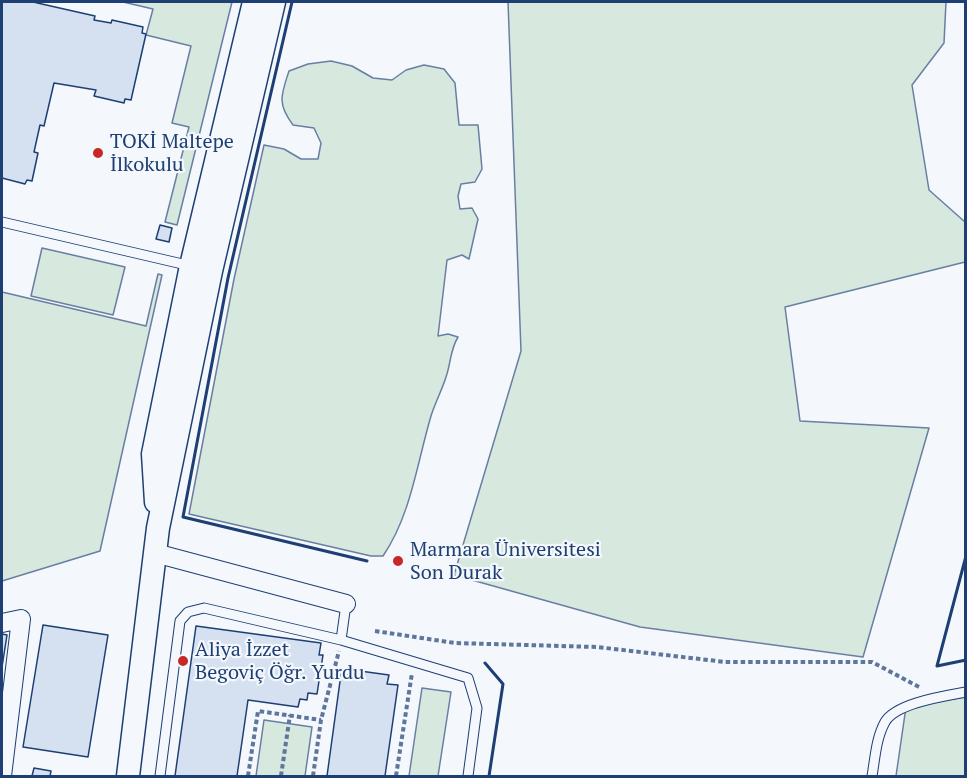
<!DOCTYPE html>
<meta charset="utf-8">
<style>
body{margin:0}
#map{position:relative;width:967px;height:778px;overflow:hidden;background:#f4f7fb;font-family:"PT Serif",serif}
canvas{display:block}
.frame{position:absolute;inset:0;border:3px solid #1d3f73;pointer-events:none}
</style>
<div id="map">
<canvas width="967" height="778"></canvas>
<div class="frame"></div>
</div>
<script>
const ctx = document.querySelector('canvas').getContext('2d');
ctx.lineJoin = 'round';
function fillPath(path, color) { ctx.fillStyle = color; ctx.fill(path, 'evenodd'); }
function trace(path, color, width, dash) { ctx.strokeStyle = color; ctx.lineWidth = width; ctx.lineCap = dash ? 'butt' : 'round'; ctx.setLineDash(dash || []); ctx.stroke(path); }
function drawText(font, color, halo, rows, align = 'center') {
  ctx.font = font + ' "PT Serif",serif'; ctx.lineWidth = 4.5; ctx.setLineDash([]); ctx.textBaseline = 'middle'; ctx.strokeStyle = halo; ctx.fillStyle = color; for (const [text, x, y, turn = 0] of rows) {
    ctx.save(); ctx.translate(x, y); ctx.rotate((+turn || 0) * Math.PI / 180); ctx.textAlign = isNaN(turn) ? turn : align; if (halo) ctx.strokeText(text, 0, 0); ctx.fillText(text, 0, 0); ctx.restore();
  }
}
const green = new Path2D(`
 M123,2H232L177,225L165,222L189,127L172,123L191,46L146,35L153,9Z
 M508,2H946L944,43L912,85L929,190L965,222V262L785,307L800,421L929,428L863,657L640,627L454,575L521,351Z
 M331,61L352,66L373,78L392,80L406,70L424,65L444,69L455,83L459,125H478L482,169L475,182L461,184L458,196L460,209L472,208L478,219L469,259L462,255L447,260L438,336L448,334L458,337C450,350 451,363 446,377C442,390 435,403 431,416C417,463 411,515 383,556H371L189,514L234,279L264,145L284,149L301,159H318L321,143L314,128L293,125C277,104 281,95 289,71L308,64Z
 M42,248L125,267L113,315L31,296Z
 M158,274L162,275L100,551L2,581V292L146,326Z
 M422,688L451,692L438,776H409Z
 M965,697V776H896L906,707Z
 M264,720L312,727L305,776H256Z`);
fillPath(green, '#d7e8df');
trace(green, '#687fa3', 1.5);
const building = new Path2D(`
 M2,2H33L95,16L94,20L111,23L112,20L143,27L142,33L146,34L131,100L125,99L124,103L94,96L96,90L54,83L44,126L40,125L34,152L38,153L32,181L27,180L25,184L2,178Z
 M160,225L172,228L169,242L156,239Z
 M43,625L108,635L88,757L23,747Z
 M196,626L321,643L319,655H323L317,694L308,693L307,700L300,699L298,707L248,700L237,776H175Z
 M2,634L7,635L2,667Z
 M360,671L389,675L387,684L398,685L385,776H327L341,674L358,676Z
 M34,768L51,771L50,776H32Z`);
fillPath(building, '#d5e0f0');
trace(building, '#1d3f73', 1.5);
const service = new Path2D(`
 M2,222L191,266
 M341,640L346,604
 M160,776L180,621L188,612L204,608L341,640L468,678L477,708L468,776
 M872,776C875,759 876,738 885,722C896,703 945,696 966,692`);
const minor = new Path2D(`
 M155,553L346,604
 M2,623L21,619L2,776`);
const tertiary = new Path2D(`
 M156,502L153,454L191,266L254,2
 M128,776L158,528L211,271L274,2`);
trace(service, '#1d3f73', 11);
trace(minor, '#1d3f73', 20);
trace(tertiary, '#1d3f73', 25);
trace(new Path2D(`
 M375,631L455,643L597,647L725,662H872L921,688
 M248,776L258,711L321,720
 M281,776L290,715
 M313,776L321,720L339,651
 M396,776L412,673`), '#5e769c', 4, [4.5, 3]);
trace(service, '#f4f7fb', 9);
trace(minor, '#f4f7fb', 18);
trace(tertiary, '#f4f7fb', 22);
trace(new Path2D(`
 M292,2L228,278L183,517L367,561
 M966,556L937,666L966,660
 M485,663L503,684L489,776`), '#1d3f73', 3);
for (const [x, y, r, color] of [
 [98,153,6,"#c62828"],
 [398,561,6,"#c62828"],
 [183,661,6,"#c62828"]
]) { const dot = new Path2D(); dot.arc(x, y, r, 0, 2 * Math.PI); ctx.fillStyle = color; ctx.fill(dot); trace(dot, '#f4f7fb', 2); }
drawText('20px', '#1d3f73', '#f4f7fb', [
 ["TOKİ Maltepe",110,142],
 ["İlkokulu",110,165],
 ["Marmara Üniversitesi",410,550],
 ["Son Durak",410,573],
 ["Aliya İzzet",195,650],
 ["Begoviç Öğr. Yurdu",195,673]
], 'left');
</script>
